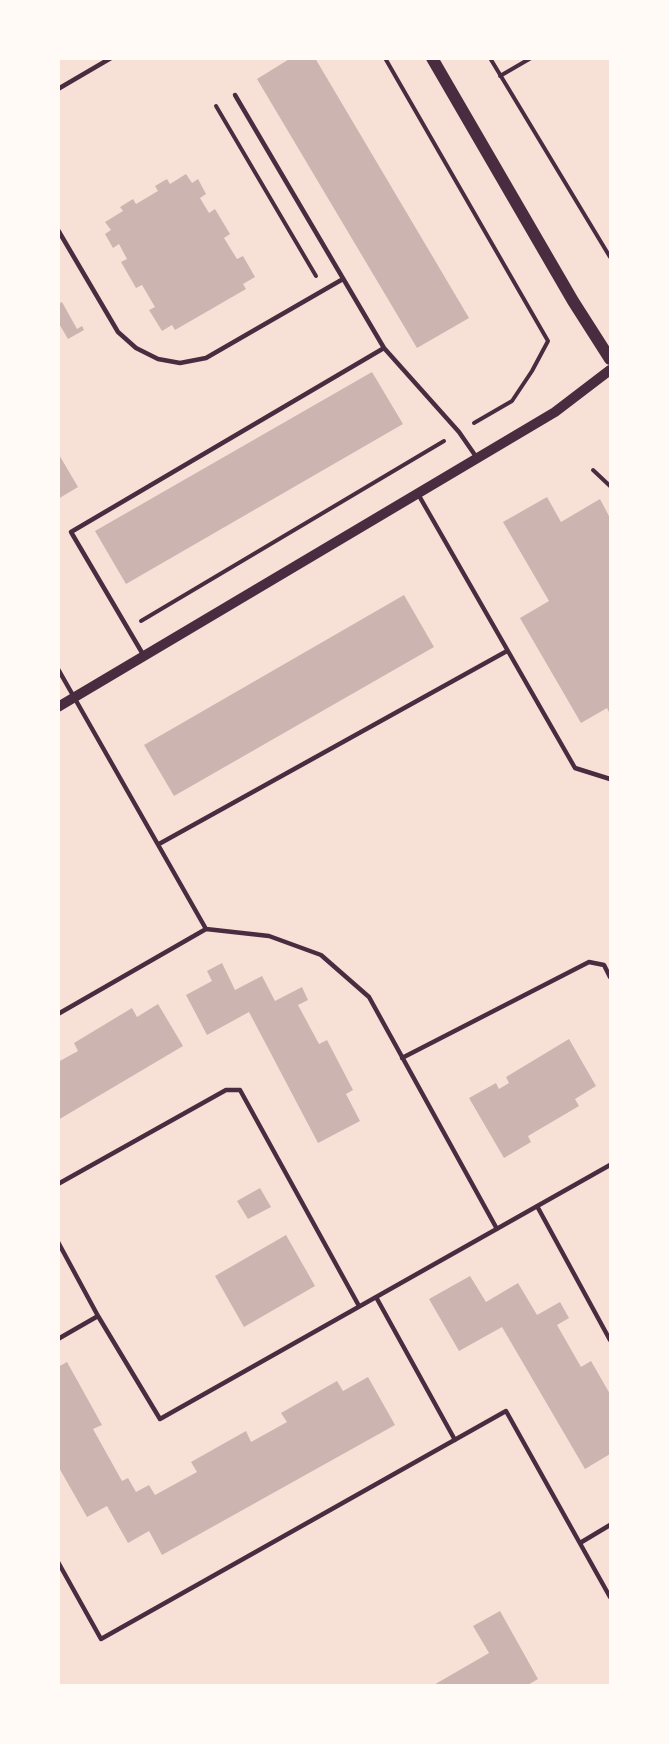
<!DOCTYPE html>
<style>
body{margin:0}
#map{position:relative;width:669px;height:1744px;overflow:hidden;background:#f7e1d7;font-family:"Sofia Sans Condensed",sans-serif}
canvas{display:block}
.frame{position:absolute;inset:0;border:60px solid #fffaf5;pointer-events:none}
</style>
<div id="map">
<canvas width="669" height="1744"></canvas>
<div class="frame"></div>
</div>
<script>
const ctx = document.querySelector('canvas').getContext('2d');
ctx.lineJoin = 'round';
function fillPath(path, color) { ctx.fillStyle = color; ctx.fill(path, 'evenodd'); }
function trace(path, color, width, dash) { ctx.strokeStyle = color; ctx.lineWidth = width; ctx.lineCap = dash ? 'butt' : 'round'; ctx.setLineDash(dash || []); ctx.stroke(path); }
fillPath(new Path2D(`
 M291,58H315L469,318L417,348L257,79Z
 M186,174L192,183L198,179L206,194L200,198L209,213L215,209L230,234L224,238L237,259L243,256L255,277L243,284L246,289L175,330L172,325L162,331L149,310L155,307L142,285L136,288L121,262L127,259L119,244L113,248L105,234L111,230L105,222L123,211L120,207L133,199L136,204L158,191L155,186L167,179L170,184Z
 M62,302L77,329L82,326L84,330L68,339L58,322V304Z
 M372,372L403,424L126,584L95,531Z
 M58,453L78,487L58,499Z
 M547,497L561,522L600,499L610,518V714L607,708L581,723L520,618L549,601L503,522Z
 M404,595L434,647L174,796L144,745Z
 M222,963L235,990L262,976L275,1001L302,987L308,1000L298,1005L319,1044L327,1040L353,1090L346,1094L360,1121L318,1143L249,1012L207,1035L186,995L212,981L207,971Z
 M158,1004L183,1046L58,1120V1062L78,1051L74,1043L132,1008L137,1017Z
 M569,1039L596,1086L575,1099L579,1106L528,1136L531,1142L504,1158L469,1098L496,1083L499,1089L509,1083L506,1077Z
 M260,1188L271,1207L248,1219L237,1201Z
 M286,1235L315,1286L244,1327L215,1276Z
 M470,1276L486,1302L518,1283L537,1315L560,1302L569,1318L557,1325L581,1367L591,1361L610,1394V1454L585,1469L502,1327L459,1351L429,1299Z
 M67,1362L102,1425L93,1429L122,1481L128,1478L136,1492L149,1485L155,1495L197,1472L191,1462L246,1431L251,1442L287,1422L281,1413L337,1381L343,1391L368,1377L395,1425L162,1555L149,1531L128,1543L107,1506L87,1517L58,1466V1367Z
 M500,1611L538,1679L526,1686H432L489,1653L473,1626Z`), '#ccb4b1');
trace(new Path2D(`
 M385,58L548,341L532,371L512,401L474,423
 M490,58L610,257
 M500,76L531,58
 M216,106L316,276
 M593,470L610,486
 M141,621L444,441`), '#4a2c40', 4);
trace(new Path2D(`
 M58,89L111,58
 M58,230L118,332L136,348L158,359L180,363L206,358L343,279
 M384,348L459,432L477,458
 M418,494L575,768L610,779
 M144,656L71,532L384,348L235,95
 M58,669L206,929L269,936L321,955L369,997L497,1229
 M159,844L507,651
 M58,1014L206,929
 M402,1058L589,962L604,965L610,977
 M58,1184L226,1090H240L359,1306
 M537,1206L610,1340
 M58,1242L98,1316L160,1419L610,1165
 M376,1297L455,1440
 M58,1339L98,1316
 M580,1543L610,1525
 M58,1562L101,1639L506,1411L610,1597`), '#4a2c40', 4.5);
trace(new Path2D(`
 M58,707L555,412L610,370`), '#4a2c40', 10);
trace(new Path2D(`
 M432,58L573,301L610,359`), '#4a2c40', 12);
</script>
